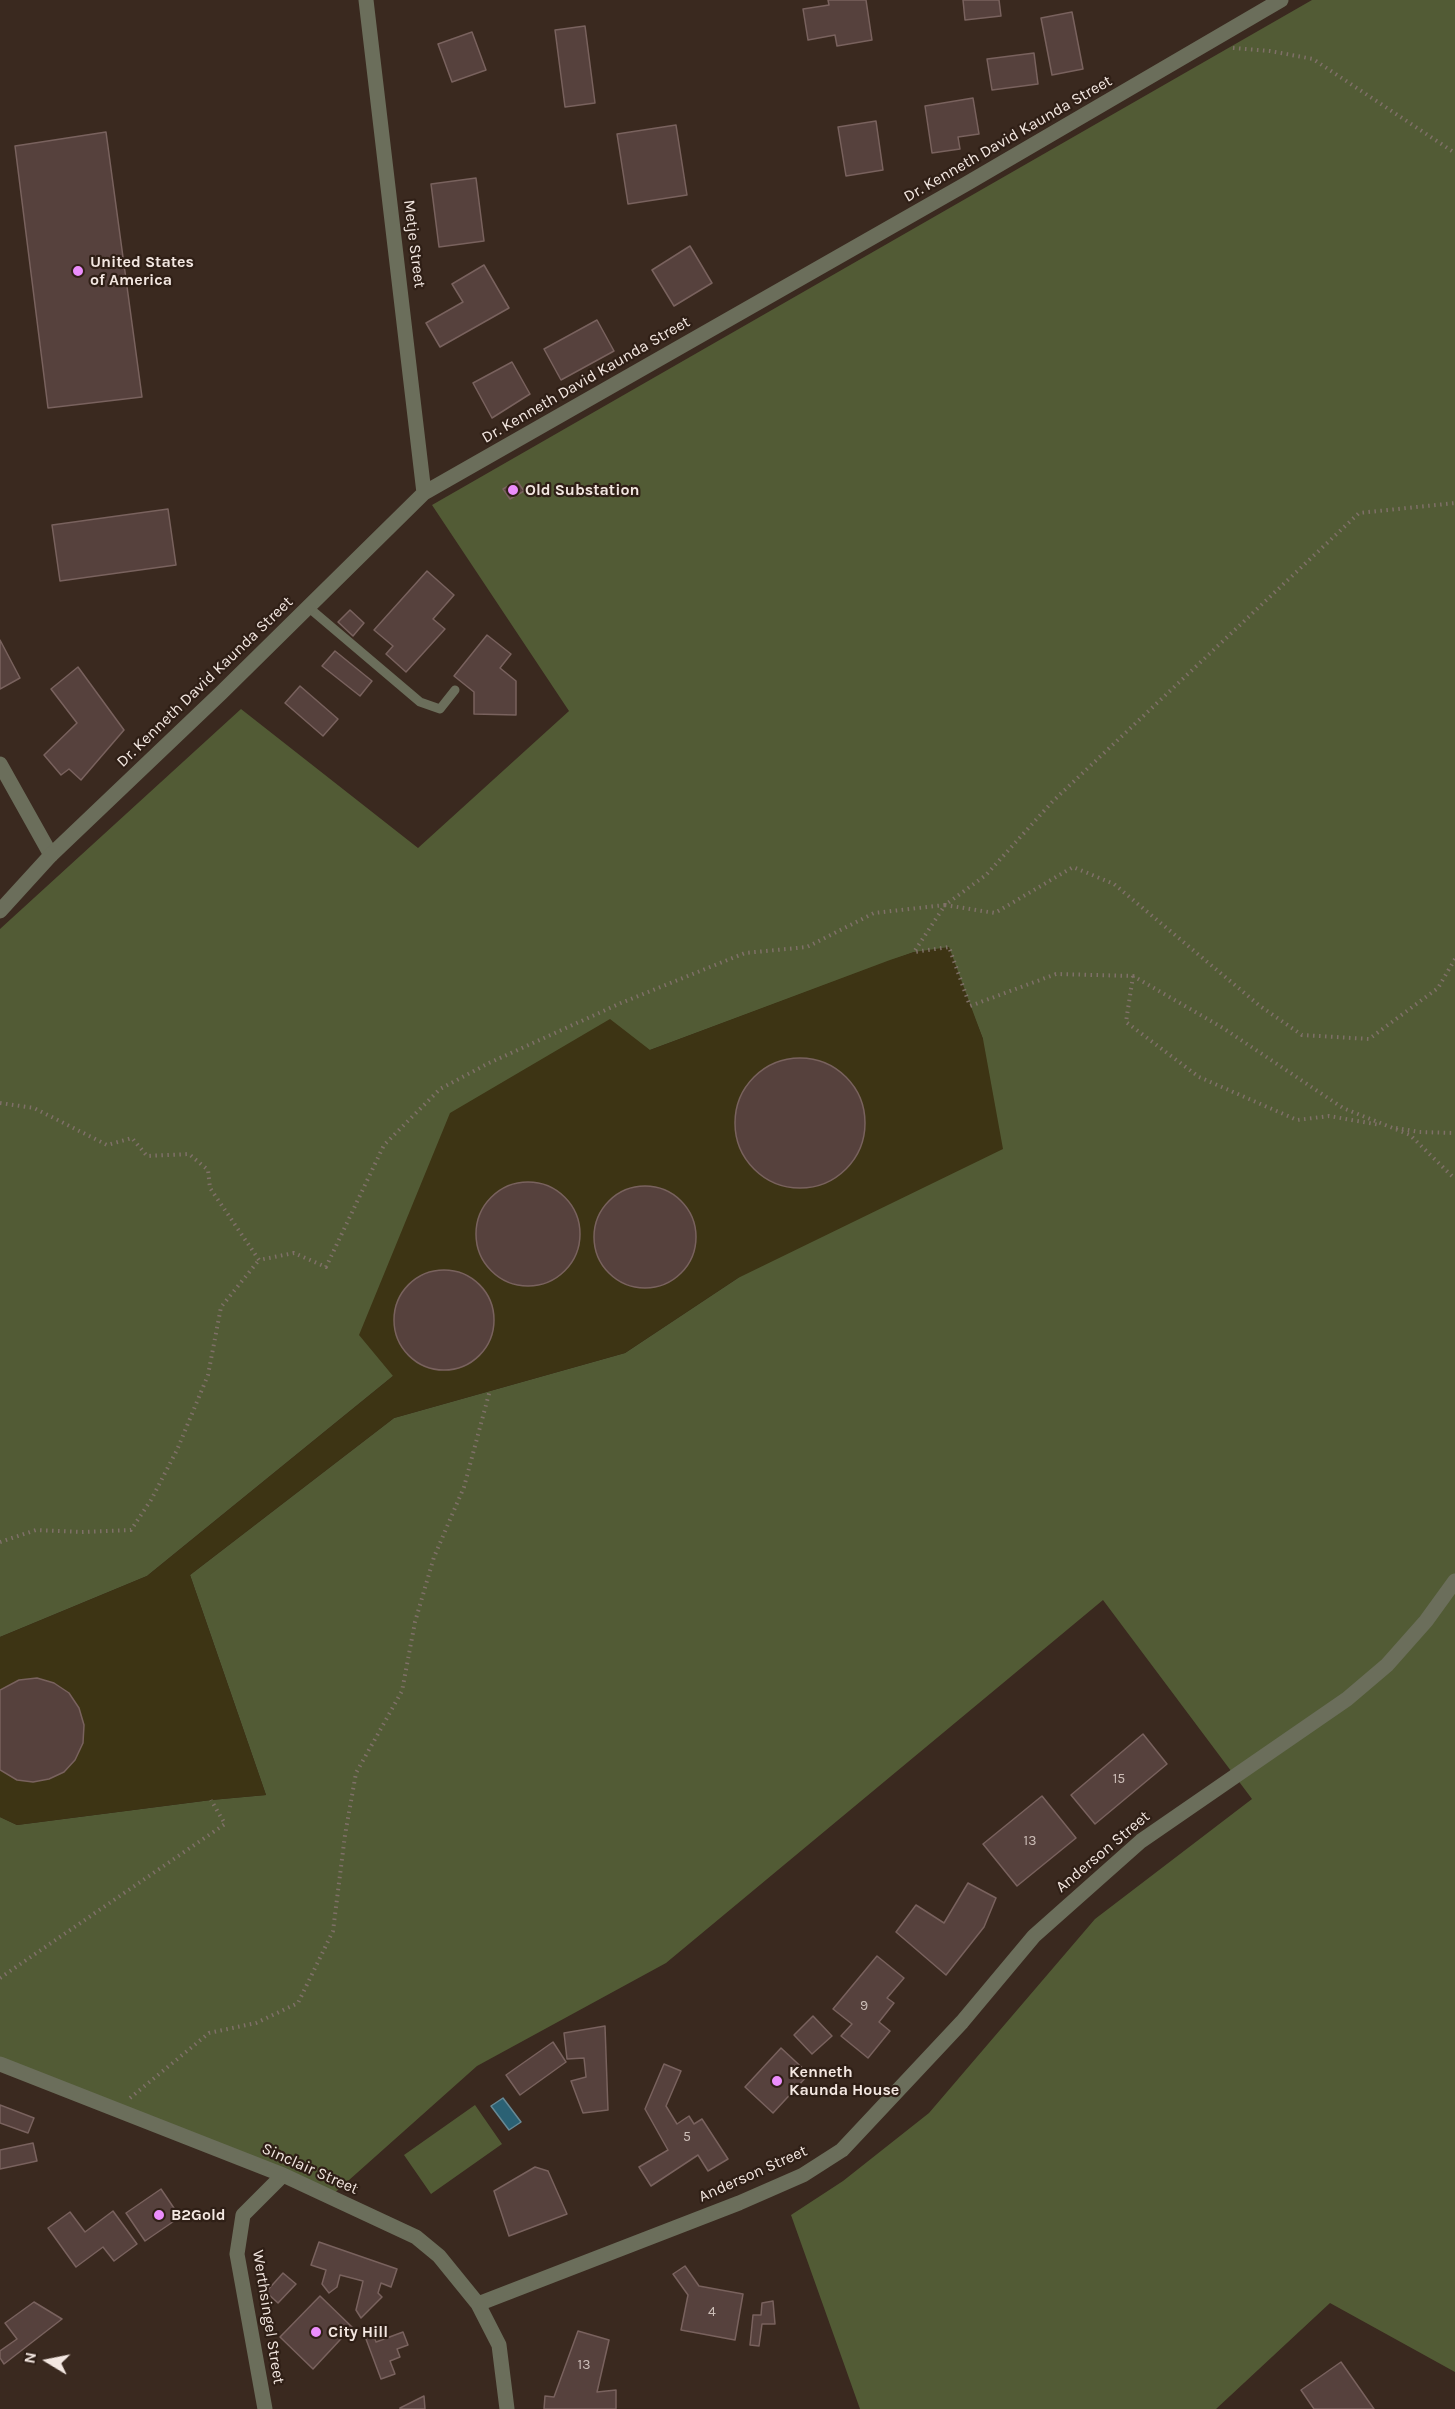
<!DOCTYPE html>
<style>
body{margin:0}
#map{position:relative;width:1455px;height:2409px;overflow:hidden;background:#3a291f;font-family:Karla,sans-serif}
canvas{display:block}
.north{position:absolute;left:18px;top:2331px;width:60px;height:60px;-webkit-text-stroke:4px #2f1f16;paint-order:stroke;rotate:280deg;font-size:16px;font-weight:700;line-height:24px;text-align:center;color:#f3e7e1}
.north::after{content:'';display:block;margin:auto;width:21px;height:27px;background:#f3e7e1;clip-path:polygon(50% 0,100% 100%,50% 72%,0 100%)}
</style>
<div id="map">
<canvas width="1455" height="2409"></canvas>
<div class="north">N</div>
</div>
<script>
const ctx = document.querySelector('canvas').getContext('2d');
ctx.lineJoin = 'round';
function fillPath(path, color) { ctx.fillStyle = color; ctx.fill(path, 'evenodd'); }
function trace(path, color, width, dash) { ctx.strokeStyle = color; ctx.lineWidth = width; ctx.lineCap = dash ? 'butt' : 'round'; ctx.setLineDash(dash || []); ctx.stroke(path); }
function drawText(font, color, halo, rows, align = 'center') {
  ctx.font = font + ' Karla,sans-serif'; ctx.lineWidth = 4.5; ctx.setLineDash([]); ctx.textBaseline = 'middle'; ctx.strokeStyle = halo; ctx.fillStyle = color; for (const [text, x, y, turn = 0] of rows) {
    ctx.save(); ctx.translate(x, y); ctx.rotate((+turn || 0) * Math.PI / 180); ctx.textAlign = isNaN(turn) ? turn : align; if (halo) ctx.strokeText(text, 0, 0); ctx.fillText(text, 0, 0); ctx.restore();
  }
}
fillPath(new Path2D(`
 M1312,0H1455V2372L1330,2303L1216,2409H860L791,2215L843,2181L929,2113L1095,1919L1252,1799L1103,1600L666,1963L477,2066L330,2197L0,2064V1817L17,1825L211,1800L266,1795L190,1575L394,1418L625,1353L738,1278L983,1039L970,1006L914,952L650,1050L393,1376L147,1576L0,1637V929L241,709L418,848L569,711L432,505Z
 M475,2105L502,2144L431,2194L404,2155Z`), '#525b35');
fillPath(new Path2D(`
 M949,947L983,1039L1003,1149L738,1278L625,1353L394,1418L190,1575L266,1795L211,1800L17,1825L0,1817V1637L147,1576L393,1376L359,1335L450,1113L610,1019L650,1050L890,960L914,952Z`), '#3d3414');
const water = new Path2D(`
 M503,2098L521,2122L509,2130L491,2106Z`);
fillPath(water, '#2b6174');
trace(water, '#678995', 1.5);
const building = new Path2D(`
 M828,0H866L872,40L837,46L835,35L808,40L803,9L829,5Z
 M963,0H999L1001,16L965,20Z
 M1072,12L1083,69L1052,75L1041,18Z
 M585,26L595,103L565,107L555,30Z
 M472,32L486,70L452,82L438,44Z
 M1034,53L1038,84L992,90L987,59Z
 M973,98L979,134L958,137L960,149L932,153L925,106Z
 M876,121L883,170L846,176L838,127Z
 M676,125L687,195L628,204L617,134Z
 M106,132L142,397L48,408L15,146Z
 M476,178L484,241L439,247L431,184Z
 M690,246L712,283L674,306L652,270Z
 M484,265L509,308L440,347L426,323L463,302L452,284Z
 M597,320L614,351L561,380L544,349Z
 M512,362L530,394L492,418L473,383Z
 M517,481L524,491L510,499L503,489Z
 M168,509L176,565L60,581L52,525Z
 M427,571L454,595L433,619L445,629L406,672L386,654L393,646L374,630Z
 M350,610L364,623L353,636L338,622Z
 M487,635L511,654L500,668L516,681V715L474,714V692L454,676Z
 M0,640L20,678L0,689Z
 M335,651L372,681L360,696L322,666Z
 M78,667L124,730L81,780L69,769L61,775L44,755L77,723L51,689Z
 M300,686L338,719L323,736L285,703Z
 M735 1123a65 65 0 1 1 130 0a65 65 0 1 1-130 0Z
 M476 1234a52 52 0 1 1 104 0a52 52 0 1 1-104 0Z
 M594 1237a51 51 0 1 1 102 0a51 51 0 1 1-102 0Z
 M394 1320a50 50 0 1 1 100 0a50 50 0 1 1-100 0Z
 M37,1678L54,1683L69,1693L79,1708L84,1725L83,1743L75,1760L64,1772L49,1779L33,1782L17,1780L0,1770V1690L19,1680Z
 M1143,1734L1167,1764L1095,1824L1071,1795Z
 M1042,1796L1076,1838L1017,1886L983,1844Z
 M968,1883L996,1898L984,1927L946,1975L896,1932L916,1905L944,1923Z
 M877,1956L904,1978L887,1998L894,2003L879,2022L890,2031L868,2058L841,2036L852,2024L833,2009Z
 M813,2016L832,2036L812,2054L794,2035Z
 M605,2026L608,2110L583,2113L571,2081L586,2077L584,2058L567,2059L564,2033Z
 M553,2042L566,2062L520,2095L506,2075Z
 M781,2048L809,2074L773,2113L745,2087Z
 M664,2064L681,2071L666,2106L677,2124L689,2116L694,2124L702,2119L728,2159L708,2171L698,2155L651,2186L639,2167L668,2150L645,2109Z
 M0,2105L34,2118L28,2133L0,2123Z
 M33,2143L37,2161L0,2169V2150Z
 M535,2167L548,2171L567,2214L509,2236L494,2191Z
 M161,2189L180,2217L145,2241L126,2213Z
 M113,2211L137,2244L114,2261L103,2247L76,2267L48,2228L70,2212L85,2232Z
 M319,2242L397,2269L391,2287L381,2283L378,2293L382,2297L361,2318L356,2310L363,2281L340,2275L337,2287L329,2293L322,2284L326,2270L311,2265Z
 M685,2266L699,2286L743,2294L735,2340L681,2330L688,2295L673,2274Z
 M283,2273L296,2284L278,2303L266,2292Z
 M320,2296L352,2327L313,2369L280,2337Z
 M773,2301L775,2324H762L759,2346L750,2345L753,2315H761L762,2303Z
 M34,2302L62,2319L4,2364L0,2358V2351L17,2339L5,2323Z
 M371,2328L376,2342L403,2332L408,2345L397,2349L400,2357L390,2361L395,2374L381,2379L363,2331Z
 M578,2331L609,2340L597,2392L616,2390V2409H544L545,2396L554,2397Z
 M1341,2362L1374,2409H1314L1301,2390Z
 M424,2396L425,2409H400V2408Z`);
fillPath(building, '#56413d');
trace(building, '#79625e', 1.5);
trace(new Path2D(`
 M1233,48L1270,51L1313,59L1455,153
 M1455,959L1438,988L1369,1039L1302,1035L1260,1006L1114,884L1073,867L995,913L945,905L914,952L949,947L970,1006L1056,974L1133,976L1223,1028L1343,1108L1410,1135L1455,1179
 M1133,976L1126,1022L1199,1077L1297,1120L1329,1116L1380,1125
 M0,1103L34,1108L107,1145L132,1138L147,1156L189,1154L208,1170L210,1188L259,1260L294,1253L326,1267L384,1145L440,1089L489,1063L621,1003L745,953L807,947L874,913L945,905L986,875L1053,801L1359,513L1455,503
 M1396,1128L1419,1132L1455,1133
 M0,1542L36,1530L82,1532L131,1530L151,1500L177,1450L208,1375L221,1307L259,1260
 M0,1978L225,1824L211,1800
 M130,2098L209,2033L256,2023L298,2003L333,1931L345,1835L356,1773L402,1691L415,1622L434,1557L464,1487L490,1390`), '#7f7068', 4, [1.5, 4.5]);
trace(new Path2D(`
 M308,607L420,702L440,709L455,690`), '#6b6e5b', 9);
trace(new Path2D(`
 M0,764L51,855
 M0,2064L283,2175L416,2237L439,2256L478,2304L499,2345L507,2409
 M478,2304L739,2203L803,2175L842,2150L962,2022L1034,1936L1141,1841L1347,1699L1387,1665L1426,1621L1455,1581
 M265,2409L237,2254L243,2215L283,2175`), '#6b6e5b', 15);
trace(new Path2D(`
 M366,0L424,493
 M0,911L51,855L221,693L424,493L966,184L1281,0`), '#6b6e5b', 15);
for (const [x, y, r, color] of [
 [78,271,6,"#eb8dfc"],
 [513,490,6,"#eb8dfc"],
 [777,2081,6,"#eb8dfc"],
 [159,2215,6,"#eb8dfc"],
 [316,2332,6,"#eb8dfc"]
]) { const dot = new Path2D(); dot.arc(x, y, r, 0, 2 * Math.PI); ctx.fillStyle = color; ctx.fill(dot); trace(dot, '#2f1f16', 2); }
drawText('14px', '#ccbeb8', null, [
 ["15",1119,1779],
 ["13",1030,1841],
 ["9",864,2006],
 ["5",687,2137],
 ["4",712,2312],
 ["13",584,2365]
]);
drawText('16px', '#f3e7e1', '#2f1f16', [
 ["Dr. Kenneth David Kaunda Street",1008,139,-30],
 ["Metje Street",414,244,83],
 ["Dr. Kenneth David Kaunda Street",586,380,-30],
 ["Dr. Kenneth David Kaunda Street",205,682,-44],
 ["Anderson Street",1103,1852,-40],
 ["Sinclair Street",310,2169,24],
 ["Anderson Street",753,2174,-24],
 ["Werthsingel Street",268,2317,81]
]);
drawText('bold 16px', '#f3e7e1', '#2f1f16', [
 ["United States",90,262],
 ["of America",90,280],
 ["Old Substation",525,490],
 ["Kenneth",789,2072],
 ["Kaunda House",789,2090],
 ["B2Gold",171,2215],
 ["City Hill",328,2332]
], 'left');
</script>
